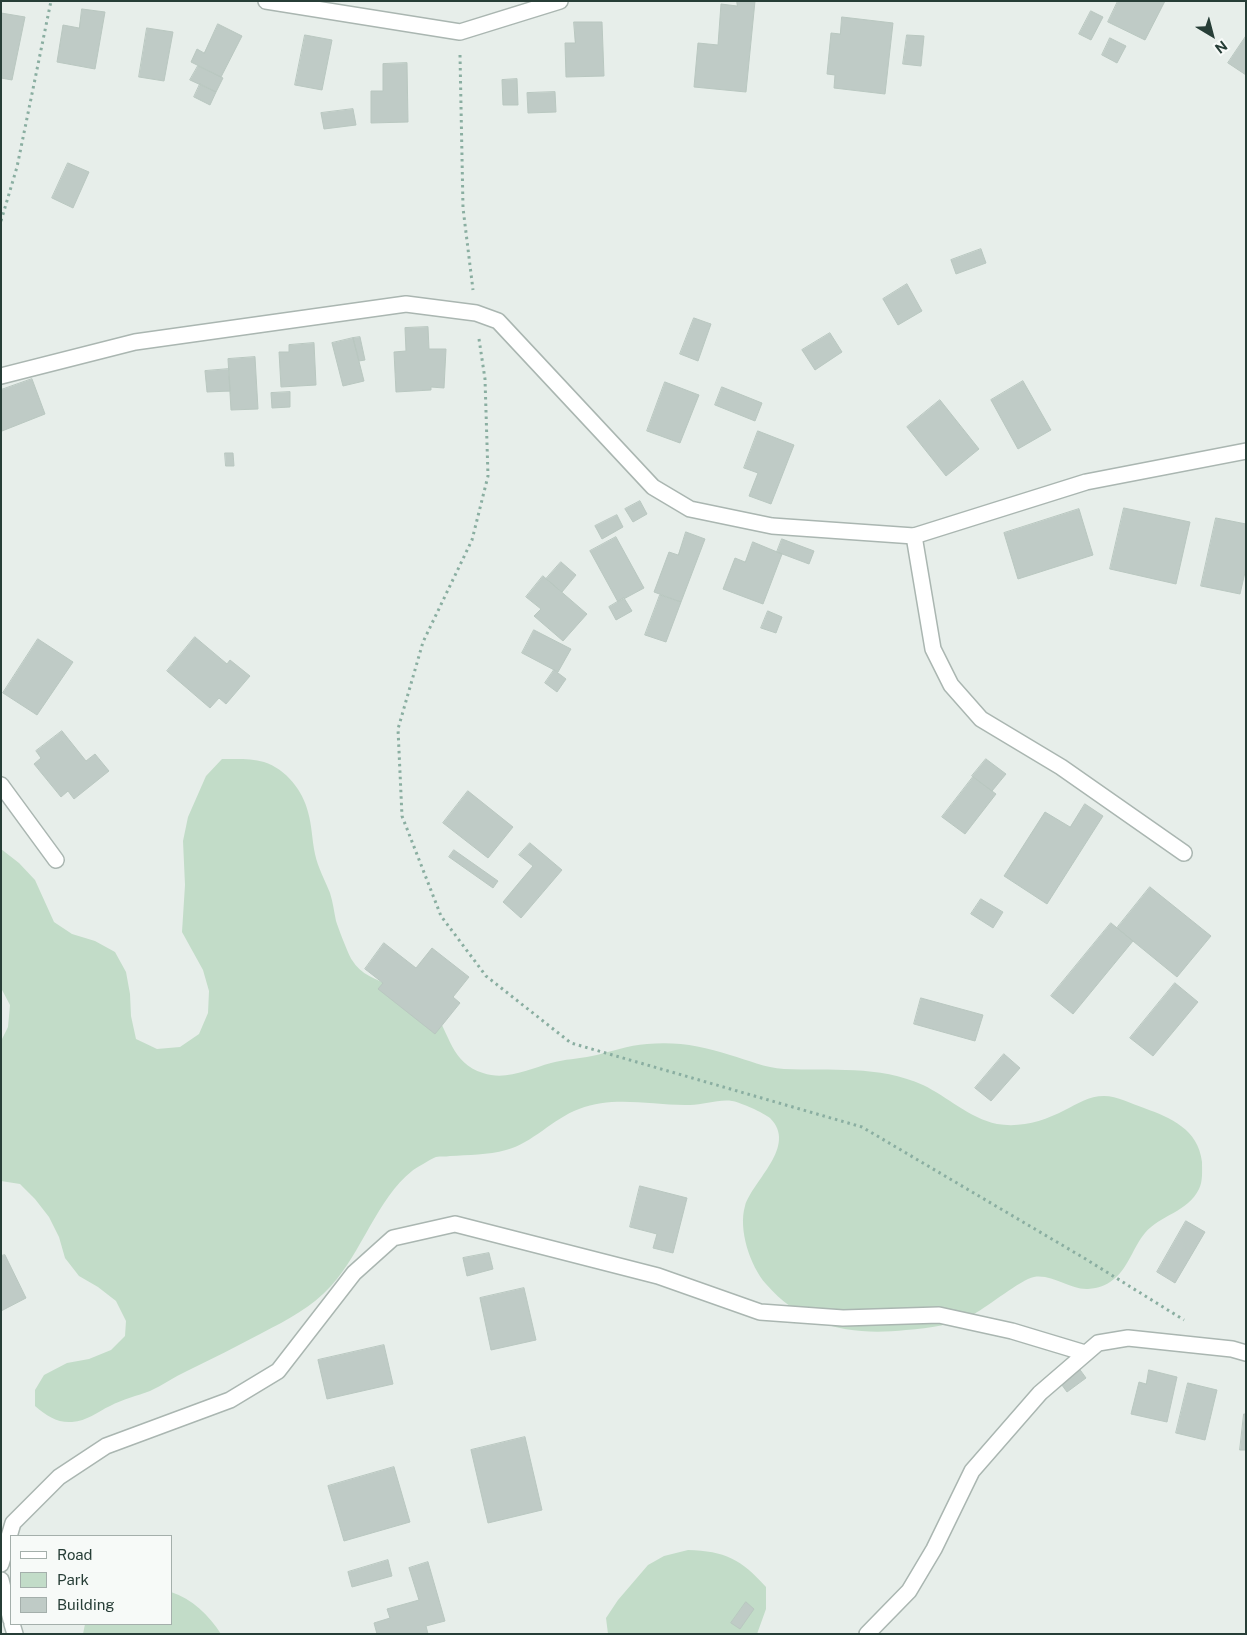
<!DOCTYPE html>
<style>
body{margin:0}
#map{position:relative;width:1247px;height:1635px;overflow:hidden;background:#e7eeea;font-family:"Public Sans",sans-serif}
canvas{display:block}
.frame{position:absolute;inset:0;border:2px solid #273e37;pointer-events:none}
.legend{position:absolute;left:10px;top:1535px;width:162px;height:90px;box-sizing:border-box;background:#f7faf8;border:1px solid #a4afab;margin:0;padding:6px 9px;list-style:none;font-size:15px;color:#273e37}
.legend li{display:flex;align-items:center;gap:10px;height:25px}
.legend b{width:25px;border:1px solid #a4afab}
.north{position:absolute;left:1187px;top:10px;width:50px;height:50px;-webkit-text-stroke:4px #f7faf8;paint-order:stroke;rotate:143deg;font-size:14px;font-weight:700;line-height:20px;text-align:center;color:#273e37}
.north::after{content:'';display:block;margin:auto;width:18px;height:22px;background:#273e37;clip-path:polygon(50% 0,100% 100%,50% 72%,0 100%)}
</style>
<div id="map">
<canvas width="1247" height="1635"></canvas>
<div class="frame"></div>
<ul class="legend">
<li><b style="height:6px;background:#fff"></b>Road</li>
<li><b style="height:14px;background:#c2dcc8"></b>Park</li>
<li><b style="height:14px;background:#bfcbc6"></b>Building</li>
</ul>
<div class="north">N</div>
</div>
<script>
const ctx = document.querySelector('canvas').getContext('2d');
ctx.lineJoin = 'round';
function fillPath(path, color) { ctx.fillStyle = color; ctx.fill(path, 'evenodd'); }
function trace(path, color, width, dash) { ctx.strokeStyle = color; ctx.lineWidth = width; ctx.lineCap = dash ? 'butt' : 'round'; ctx.setLineDash(dash || []); ctx.stroke(path); }
fillPath(new Path2D(`
 M222,759C235,759 251,758 264,762C286,769 303,791 308,812C312,826 312,840 315,854C318,868 325,880 330,893C333,902 334,912 336,921C338,927 348,954 352,960C369,989 415,982 433,1009C450,1034 451,1063 483,1073C506,1081 529,1069 551,1063C565,1059 578,1059 592,1056C611,1052 628,1045 647,1044C676,1041 703,1046 730,1055C748,1060 765,1068 784,1069C830,1071 879,1065 923,1085C948,1097 969,1118 997,1124C1021,1128 1044,1121 1065,1110C1077,1104 1089,1096 1104,1096C1117,1096 1132,1104 1144,1108C1171,1118 1198,1129 1202,1162C1202,1171 1203,1181 1199,1189C1188,1212 1160,1215 1145,1233C1133,1247 1129,1267 1114,1279C1105,1286 1099,1288 1088,1289C1070,1290 1053,1274 1034,1277C1020,1280 989,1306 974,1314C952,1325 931,1328 906,1330C852,1336 803,1327 766,1284C750,1266 738,1229 745,1206C753,1180 798,1146 770,1118C764,1113 740,1102 732,1101C719,1099 703,1105 690,1105C652,1106 616,1095 579,1109C552,1119 533,1143 506,1150C488,1155 468,1155 450,1156C445,1157 441,1156 436,1157C431,1159 416,1168 412,1171C377,1199 362,1252 331,1286C312,1307 287,1320 262,1333C237,1346 212,1359 187,1371C174,1377 163,1385 150,1391C137,1396 123,1399 110,1406C97,1412 87,1421 72,1422C57,1423 47,1416 35,1406V1390L44,1375L67,1363L89,1359L111,1350L125,1336L126,1321L116,1301L98,1287L79,1276L65,1258L59,1237L49,1217L35,1199L20,1184L1,1181V1041L8,1027L10,1005L1,988V849L19,863L35,880L54,922L72,934L95,941L115,952L126,972L130,994L131,1016L136,1039L157,1049L180,1047L199,1034L208,1013L209,991L203,970L182,932L185,885L183,841L188,817L206,776Z
 M688,1550C725,1551 741,1559 766,1587V1609L757,1634H608L606,1618L618,1600L648,1565L664,1556Z
 M171,1592C192,1599 209,1615 221,1634H83L85,1624H171Z`), '#c2dcc8');
const building = new Path2D(`
 M737,1H755L746,92L694,87L698,43L718,45L721,4L737,6Z
 M1118,1H1165L1145,40L1108,22Z
 M82,9L105,12L95,69L57,62L63,25L79,28Z
 M1091,11L1103,17L1091,40L1079,34Z
 M1,13L25,17L12,80L1,78Z
 M842,17L893,23L885,94L834,88L835,75L827,74L831,33L840,34Z
 M574,22H602L604,76L566,77L565,43H575Z
 M218,24L242,36L221,77L191,62L197,49L204,53Z
 M147,28L173,32L164,81L139,77Z
 M305,35L332,40L322,90L295,85Z
 M907,35L924,36L921,66L903,64Z
 M1246,36V75L1228,63Z
 M1110,38L1126,46L1117,63L1102,55Z
 M407,63L408,122L371,123V91H383V64Z
 M198,66L223,78L216,92L190,80Z
 M517,79L518,105H503L502,80Z
 M200,84L216,92L210,105L194,97Z
 M555,92L556,112L528,113L527,93Z
 M353,109L356,125L324,129L321,113Z
 M68,163L89,172L73,208L52,198Z
 M981,249L986,263L956,274L951,260Z
 M907,284L922,311L898,325L883,299Z
 M694,318L711,324L698,361L680,354Z
 M428,327L429,349H446L444,388L431,387V390L396,392L394,352L406,351L405,328Z
 M830,333L842,352L815,370L802,350Z
 M360,337L365,360L359,361L353,338Z
 M353,338L364,381L343,386L332,343Z
 M314,343L316,385L281,387L279,352H289V345Z
 M255,357L258,409L231,410L228,359Z
 M229,369L230,391L207,392L205,371Z
 M32,379L45,414L2,431L1,390Z
 M1023,381L1051,430L1018,449L991,400Z
 M665,382L699,395L680,443L647,431Z
 M722,387L762,403L755,421L715,405Z
 M290,392V407L272,408L271,393Z
 M940,400L979,449L946,476L907,427Z
 M758,431L794,445L771,504L749,496L758,473L744,468Z
 M225,453H233L234,466H226Z
 M640,501L647,514L633,522L625,509Z
 M1124,508L1190,522L1176,584L1110,569Z
 M1079,509L1093,555L1018,579L1004,533Z
 M617,515L623,527L602,539L595,526Z
 M1216,518L1246,524V568L1240,594L1201,586Z
 M686,532L705,539L681,602L654,592L669,552L678,555Z
 M616,537L644,588L618,602L590,551Z
 M782,539L814,551L809,564L777,552Z
 M753,542L782,554L763,604L723,589L735,558L745,562Z
 M561,562L576,575L562,592L546,579Z
 M543,576L587,614L563,641L534,616L541,609L526,597Z
 M660,595L681,602L666,642L645,635Z
 M624,598L632,611L616,620L609,607Z
 M768,611L782,617L776,633L761,628Z
 M534,630L571,649L558,672L522,653Z
 M195,637L227,664L230,660L250,676L226,704L219,698L210,708L167,671Z
 M38,639L73,662L37,715L3,693Z
 M554,670L566,679L557,692L545,683Z
 M62,731L86,761L95,754L109,771L74,799L68,791L61,797L34,764L41,758L36,751Z
 M986,759L1006,774L992,791L972,776Z
 M973,777L996,794L965,834L942,817Z
 M468,791L513,827L488,858L443,823Z
 M1085,804L1103,816L1047,904L1004,876L1045,812L1070,827Z
 M530,843L562,870L521,918L503,902L533,866L519,855Z
 M454,850L498,881L493,888L449,857Z
 M1150,887L1211,936L1177,977L1117,928Z
 M981,899L1003,912L993,928L971,914Z
 M1111,923L1133,941L1073,1014L1051,996Z
 M384,943L416,968L432,948L469,977L453,997L460,1003L435,1034L378,989L383,983L365,969Z
 M1175,983L1198,1002L1153,1056L1130,1038Z
 M921,998L983,1015L975,1041L914,1024Z
 M1004,1054L1020,1068L991,1101L975,1088Z
 M640,1186L687,1198L673,1253L653,1248L657,1234L630,1227Z
 M1186,1221L1205,1232L1175,1283L1157,1272Z
 M489,1253L493,1269L467,1276L463,1258Z
 M5,1255L26,1298L1,1311V1256Z
 M524,1288L536,1340L491,1350L480,1298Z
 M384,1345L393,1384L327,1399L318,1360Z
 M1078,1367L1086,1378L1067,1392L1059,1381Z
 M1149,1370L1177,1377L1167,1422L1131,1414L1139,1382L1146,1384Z
 M1188,1383L1217,1390L1205,1440L1176,1433Z
 M1244,1414H1246V1450H1240Z
 M525,1437L542,1510L488,1523L471,1450Z
 M394,1467L410,1522L344,1541L328,1486Z
 M388,1560L392,1576L352,1587L348,1572Z
 M428,1562L445,1621L426,1626L428,1634H377L374,1623L390,1618L387,1609L419,1600L409,1568Z
 M746,1602L754,1609L740,1629L731,1623Z`);
fillPath(building, '#bfcbc6');
trace(building, '#b9c7c0', 1);
const service = new Path2D(`
 M914,536L933,649L951,685L981,719L1061,767L1184,853
 M1,785L56,860`);
const minor = new Path2D(`
 M1,376L135,342L406,304L476,313L498,321L653,487L690,509L772,526L914,536L1086,482L1246,451
 M1,1564L13,1523L59,1477L106,1446L230,1400L278,1371L354,1273L393,1238L455,1224L658,1276L760,1312L843,1318L939,1315L1012,1331L1085,1353
 M1,1580L11,1620
 M12,1624L15,1634
 M867,1634L909,1591L934,1549L972,1471L1040,1393L1098,1343L1128,1338L1232,1349L1246,1353`);
const tertiary = new Path2D(`
 M266,1L460,32L560,1`);
trace(service, '#aab6b1', 18);
trace(minor, '#aab6b1', 18);
trace(tertiary, '#aab6b1', 18);
trace(new Path2D(`
 M460,55L463,208L473,290
 M1,221L17,167L51,1
 M479,339L485,379L488,476L472,540L423,642L398,729L402,816L441,916L486,976L571,1043L862,1127L1084,1258L1184,1320`), '#8aaea1', 3, [2.5, 4]);
trace(service, '#fff', 15);
trace(minor, '#fff', 15);
trace(tertiary, '#fff', 15);
</script>
